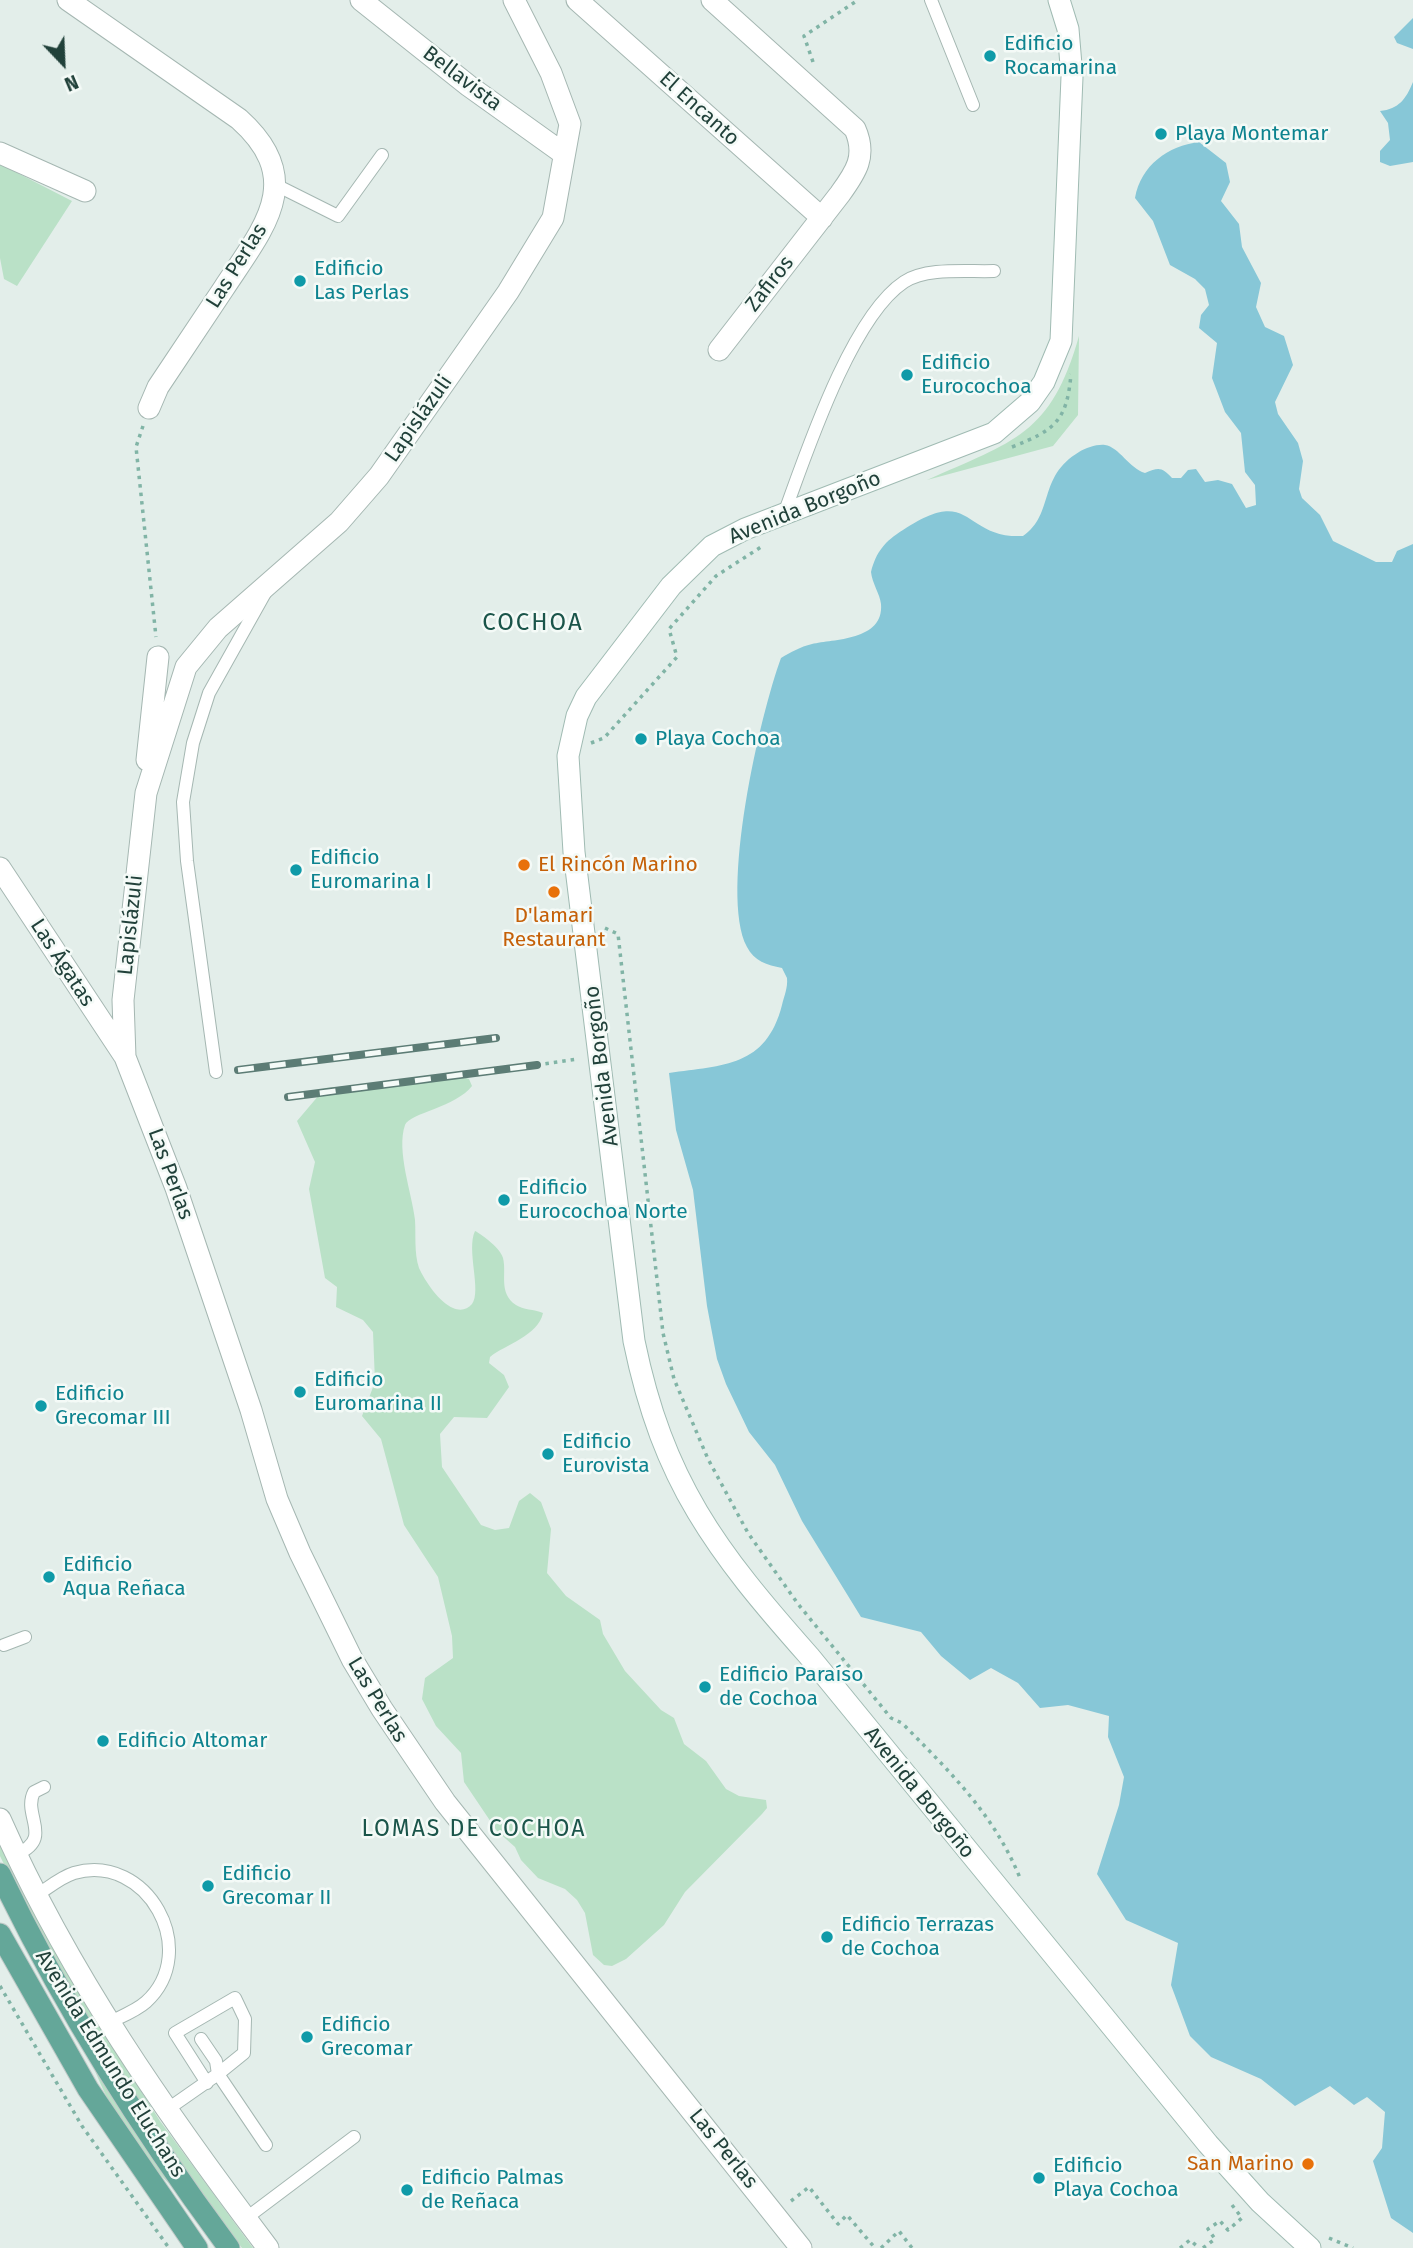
<!DOCTYPE html>
<meta charset="utf-8">
<style>
body{margin:0}
#map{position:relative;width:1413px;height:2248px;overflow:hidden;background:#e3eeea;font-family:"Fira Sans",sans-serif}
canvas{display:block}
.north{position:absolute;left:28px;top:28px;width:70px;height:70px;-webkit-text-stroke:5px #f4faf7;paint-order:stroke;rotate:157deg;font-size:19px;font-weight:700;line-height:28px;text-align:center;color:#21413a}
.north::after{content:'';display:block;margin:auto;width:24px;height:32px;background:#21413a;clip-path:polygon(50% 0,100% 100%,50% 72%,0 100%)}
</style>
<div id="map">
<canvas width="1413" height="2248"></canvas>
<div class="north">N</div>
</div>
<script>
const ctx = document.querySelector('canvas').getContext('2d');
ctx.lineJoin = 'round';
function fillPath(path, color) { ctx.fillStyle = color; ctx.fill(path, 'evenodd'); }
function trace(path, color, width, dash) { ctx.strokeStyle = color; ctx.lineWidth = width; ctx.lineCap = dash ? 'butt' : 'round'; ctx.setLineDash(dash || []); ctx.stroke(path); }
function drawText(font, color, halo, rows, align = 'center') {
  ctx.font = font + ' "Fira Sans",sans-serif'; ctx.lineWidth = 5; ctx.setLineDash([]); ctx.textBaseline = 'middle'; ctx.strokeStyle = halo; ctx.fillStyle = color; for (const [text, x, y, turn = 0] of rows) {
    ctx.save(); ctx.translate(x, y); ctx.rotate((+turn || 0) * Math.PI / 180); ctx.textAlign = isNaN(turn) ? turn : align; if (halo) ctx.strokeText(text, 0, 0); ctx.fillText(text, 0, 0); ctx.restore();
  }
}
fillPath(new Path2D(`
 M0,164L72,201L17,286L4,279L0,258Z
 M1079,336L1078,415L1053,446L927,480C1014,441 1051,435 1079,336Z
 M463,1077L469,1079L472,1086C456,1107 410,1113 405,1125C396,1151 412,1193 415,1220C416,1235 414,1253 419,1268C425,1281 439,1302 453,1308C460,1311 467,1310 472,1304C482,1291 466,1250 475,1231C483,1235 501,1249 503,1258C507,1274 498,1293 516,1305C523,1310 534,1309 543,1313C538,1336 506,1344 490,1357L489,1363L504,1375L509,1387L487,1418L454,1417L440,1434L442,1467L481,1525L495,1530L509,1528L519,1501L530,1493L541,1502L551,1529L547,1573L566,1596L600,1620L603,1634L625,1671L661,1710L674,1718L684,1744L706,1761L726,1789L739,1796L766,1800L767,1808L762,1814L685,1892L664,1925L626,1959L612,1966L604,1965L593,1955L585,1913L577,1900L565,1889L538,1878L521,1860L515,1847L497,1831L464,1782L461,1753L436,1726L422,1699L425,1678L453,1658L452,1636L438,1577L404,1525L381,1439L362,1416L375,1382L373,1332L363,1320L336,1307L337,1287L325,1278L309,1189L315,1162L297,1121L325,1088Z
 M0,1836L101,2028L160,2121L253,2248H242L183,2170L121,2078L23,1903L0,1856Z
 M94,2068L187,2201C147,2165 114,2120 94,2068Z`), '#bae1c7');
fillPath(new Path2D(`
 M1413,18V49L1397,43L1394,37Z
 M1413,82V162L1390,166L1380,162V151L1390,140L1388,123L1380,111C1399,109 1406,99 1413,82Z
 M1199,142L1226,163L1230,182L1221,201L1239,224L1242,247L1261,283L1256,307L1265,327L1284,336L1293,365L1275,402L1278,414L1298,443L1303,461L1299,489L1302,498L1320,515L1333,541L1376,562H1392L1397,551L1413,544V2233L1391,2218L1373,2161L1382,2148L1385,2112L1367,2097L1354,2105L1330,2086L1295,2106L1261,2079L1211,2057L1190,2036L1171,1985L1178,1943L1126,1920L1097,1874L1119,1805L1124,1777L1108,1737L1109,1716L1068,1705L1040,1708L1018,1683L991,1668L970,1680L941,1656L921,1632L861,1617L802,1521L775,1465L749,1432L726,1384L717,1359L707,1306L693,1190L676,1130L669,1073C724,1065 766,1067 782,1005C784,996 788,988 787,978L782,968C767,965 754,961 747,947C719,893 760,715 781,658C791,652 800,647 812,644C833,639 884,641 881,604C880,594 872,583 871,572C876,552 885,541 903,530C973,483 962,539 1023,536C1055,514 1037,477 1079,452C1086,448 1097,444 1105,445C1119,447 1129,468 1145,473C1159,467 1162,467 1172,478H1181L1188,470L1196,469L1205,482L1218,480L1232,484L1246,508L1256,505L1255,485L1245,472L1241,433L1225,412L1212,378L1217,343L1199,328L1201,315L1209,305L1205,289L1195,279L1170,265L1153,221L1135,198C1141,165 1168,146 1199,142Z`), '#87c7d7');
const lane = new Path2D(`
 M931,0L973,105
 M274,184L338,216L382,155
 M784,514C806,454 851,317 904,282C927,267 967,272 994,271
 M216,1072L187,861L183,802L193,743L209,693L265,593
 M4,1645L25,1637
 M17,1854C54,1838 22,1815 34,1792L44,1787
 M37,1895C48,1888 61,1877 74,1873C147,1852 202,1951 146,2002C136,2011 120,2017 108,2023
 M201,2039L216,2061L218,2074L244,2053L245,2019L235,1998L175,2033L207,2083
 M165,2111L218,2074L266,2145
 M245,2219L354,2137`);
const street = new Path2D(`
 M68,0L239,119C307,180 264,227 224,288C202,321 180,354 158,387L149,408
 M361,0L469,86L564,154
 M577,0L822,218
 M712,0L855,129C867,156 856,172 840,194L719,350
 M0,153L85,191
 M147,760L158,657
 M0,868L125,1057L176,1188L251,1410L277,1499L300,1553L352,1659L382,1709L445,1802L801,2248
 M125,1057L123,1000L146,793L186,667L218,628L339,522L379,476L508,292L553,218L570,124L551,73L514,0
 M0,1819C69,1975 165,2112 268,2248`);
const secondary = new Path2D(`
 M1059,0L1068,29L1072,77L1061,341L1044,382L1030,402L994,433L745,529L712,546L671,586L586,697L577,716L568,756L574,852L634,1341C663,1482 716,1551 809,1656L1208,2144L1260,2202L1310,2248`);
const primary = new Path2D(`
 M0,1874C63,2006 142,2131 229,2248
 M0,1934L88,2089L197,2248`);
trace(lane, '#a5b7b2', 14);
trace(street, '#a5b7b2', 23);
trace(secondary, '#a0bbb3', 23);
trace(primary, '#c1cac8', 23);
trace(new Path2D(`
 M813,62L804,36L858,0
 M143,426L136,447L156,637
 M1012,447C1055,430 1067,421 1071,374
 M591,743L604,738L677,657L669,629L716,576L761,547
 M605,928L618,934L663,1333L674,1379L708,1459L748,1533L798,1604L891,1718L902,1723C949,1771 994,1814 1020,1878
 M537,1065L578,1059
 M0,1986L82,2126L169,2248
 M791,2201L809,2187L838,2224L847,2215L875,2248
 M1329,2238L1353,2248
 M881,2248L899,2231L912,2248
 M1180,2248L1190,2240L1199,2248
 M1203,2248L1215,2239L1208,2229L1220,2221L1228,2230L1242,2218L1232,2205`), '#81b4a6', 3.5, [3.5, 5]);
trace(lane, '#fff', 12);
trace(street, '#fff', 21);
trace(secondary, '#fff', 21);
trace(primary, '#64a799', 21);
const rail = new Path2D(`
 M238,1070L496,1038
 M288,1097L537,1065`);
trace(rail, '#5c7c75', 8);
trace(rail, '#f4faf7', 5, [16]);
for (const [x, y, r, color] of [
 [990,56,7,"#0f9aa8"],
 [1161,134,7,"#0f9aa8"],
 [300,281,7,"#0f9aa8"],
 [907,375,7,"#0f9aa8"],
 [641,739,7,"#0f9aa8"],
 [524,865,7,"#e8710a"],
 [296,870,7,"#0f9aa8"],
 [554,892,7,"#e8710a"],
 [504,1200,7,"#0f9aa8"],
 [300,1392,7,"#0f9aa8"],
 [41,1406,7,"#0f9aa8"],
 [548,1454,7,"#0f9aa8"],
 [49,1577,7,"#0f9aa8"],
 [705,1687,7,"#0f9aa8"],
 [103,1741,7,"#0f9aa8"],
 [208,1886,7,"#0f9aa8"],
 [827,1937,7,"#0f9aa8"],
 [307,2037,7,"#0f9aa8"],
 [1308,2164,7,"#e8710a"],
 [1039,2178,7,"#0f9aa8"],
 [407,2190,7,"#0f9aa8"]
]) { const dot = new Path2D(); dot.arc(x, y, r, 0, 2 * Math.PI); ctx.fillStyle = color; ctx.fill(dot); trace(dot, '#f4faf7', 2.5); }
drawText('21px', '#0d838f', '#f4faf7', [
 ["Edificio",1004,44],
 ["Rocamarina",1004,68],
 ["Playa Montemar",1175,134],
 ["Edificio",314,269],
 ["Las Perlas",314,293],
 ["Edificio",921,363],
 ["Eurocochoa",921,387],
 ["Playa Cochoa",655,739],
 ["Edificio",310,858],
 ["Euromarina I",310,882],
 ["Edificio",518,1188],
 ["Eurocochoa Norte",518,1212],
 ["Edificio",314,1380],
 ["Euromarina II",314,1404],
 ["Edificio",55,1394],
 ["Grecomar III",55,1418],
 ["Edificio",562,1442],
 ["Eurovista",562,1466],
 ["Edificio",63,1565],
 ["Aqua Reñaca",63,1589],
 ["Edificio Paraíso",719,1675],
 ["de Cochoa",719,1699],
 ["Edificio Altomar",117,1741],
 ["Edificio",222,1874],
 ["Grecomar II",222,1898],
 ["Edificio Terrazas",841,1925],
 ["de Cochoa",841,1949],
 ["Edificio",321,2025],
 ["Grecomar",321,2049],
 ["Edificio",1053,2166],
 ["Playa Cochoa",1053,2190],
 ["Edificio Palmas",421,2178],
 ["de Reñaca",421,2202]
], 'left');
drawText('21px', '#21413a', '#f4faf7', [
 ["Bellavista",462,79,37],
 ["El Encanto",699,109,42],
 ["Las Perlas",237,266,-58],
 ["Zafiros",770,284,-52],
 ["Lapislázuli",419,419,-55],
 ["Avenida Borgoño",805,508,-22],
 ["Lapislázuli",131,925,-84],
 ["Las Ágatas",62,963,57],
 ["Avenida Borgoño",602,1066,-97],
 ["Las Perlas",170,1174,70],
 ["Las Perlas",377,1700,59],
 ["Avenida Borgoño",919,1793,51],
 ["Avenida Edmundo Eluchans",110,2064,58],
 ["Las Perlas",723,2149,51]
]);
drawText('21px', '#c56008', '#f4faf7', [
 ["El Rincón Marino",538,865],
 ["D'lamari",554,916,"center"],
 ["Restaurant",554,940,"center"],
 ["San Marino",1294,2164,"right"]
], 'left');
ctx.letterSpacing = '2px';
drawText('23px', '#1b554a', '#f4faf7', [
 ["LOMAS DE COCHOA",474,1830]
]);
ctx.letterSpacing = '0px';
ctx.letterSpacing = '2px';
drawText('24px', '#1b554a', '#f4faf7', [
 ["COCHOA",533,623]
]);
ctx.letterSpacing = '0px';
</script>
